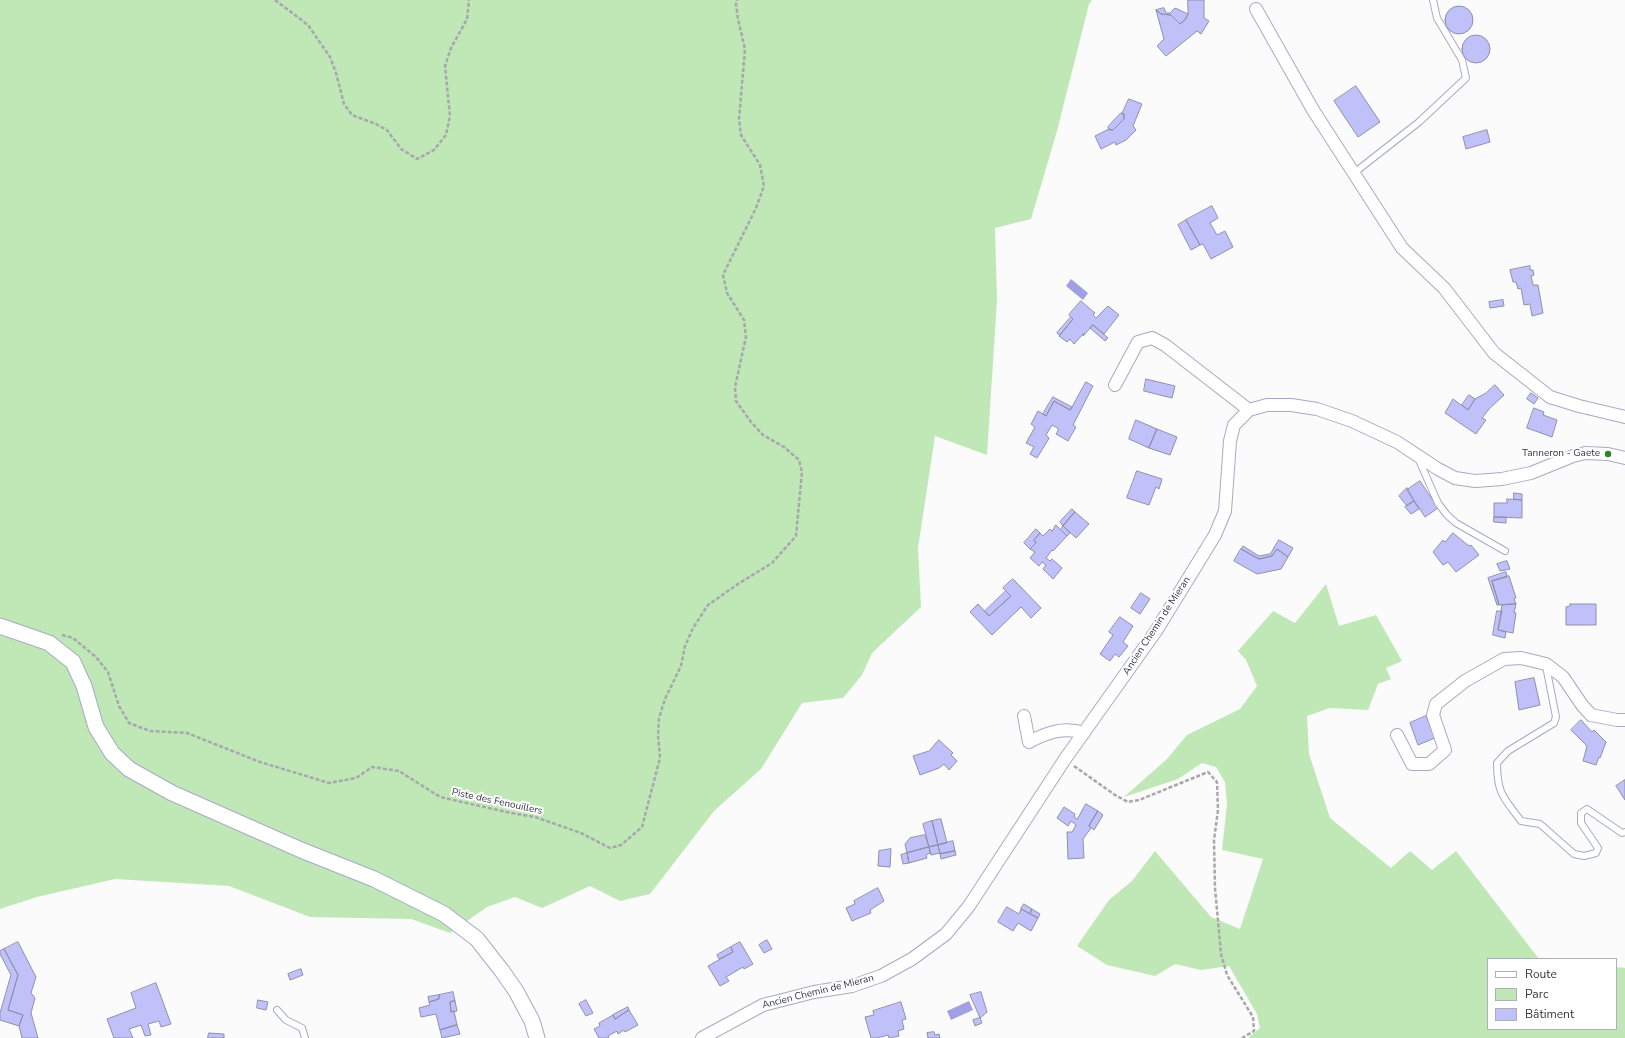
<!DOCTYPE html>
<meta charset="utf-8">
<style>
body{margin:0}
#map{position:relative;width:1625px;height:1038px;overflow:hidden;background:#fbfbfb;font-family:"Nunito Sans",sans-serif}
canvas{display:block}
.legend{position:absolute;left:1487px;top:958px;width:130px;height:72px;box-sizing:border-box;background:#fff;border:1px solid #afafb4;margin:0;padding:5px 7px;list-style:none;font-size:12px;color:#373743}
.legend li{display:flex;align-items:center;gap:8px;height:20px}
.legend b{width:20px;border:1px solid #afafb4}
</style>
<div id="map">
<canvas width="1625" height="1038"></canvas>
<ul class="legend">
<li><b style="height:5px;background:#fff"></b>Route</li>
<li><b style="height:11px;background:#bfe8b6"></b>Parc</li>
<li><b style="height:11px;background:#c1c1f9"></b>Bâtiment</li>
</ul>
</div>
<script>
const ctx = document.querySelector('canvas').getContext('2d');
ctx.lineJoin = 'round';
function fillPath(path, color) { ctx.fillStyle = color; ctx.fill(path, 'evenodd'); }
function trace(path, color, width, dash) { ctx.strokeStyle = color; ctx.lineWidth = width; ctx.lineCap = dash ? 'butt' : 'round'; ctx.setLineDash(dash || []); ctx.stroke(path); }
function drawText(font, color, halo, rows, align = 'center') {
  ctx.font = font + ' "Nunito Sans",sans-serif'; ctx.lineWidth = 4; ctx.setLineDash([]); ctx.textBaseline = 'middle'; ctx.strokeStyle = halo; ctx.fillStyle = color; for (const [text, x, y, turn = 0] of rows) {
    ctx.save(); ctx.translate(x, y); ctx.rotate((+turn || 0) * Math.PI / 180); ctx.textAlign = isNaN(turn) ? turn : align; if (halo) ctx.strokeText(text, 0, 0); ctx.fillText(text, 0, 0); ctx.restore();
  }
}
fillPath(new Path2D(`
 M0,0H1092L1089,4L1057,131L1031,219L995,228L997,300L987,455L935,436L918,548L921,607L872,653L862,675L843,698L802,703L761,769L714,811L650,894L620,901L590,886L542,908L515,897L487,907L450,933L411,919L310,917L229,886L115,879L37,897L0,909Z
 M1326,584L1339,626L1376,615L1402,661L1386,668L1391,679L1378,684L1368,710L1330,708L1307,716L1309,754L1330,818L1391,868L1410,851L1432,870L1456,851L1539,959H1488V1029H1616V967L1625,968V1038H1248L1260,1028L1257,1014L1229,966L1201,970L1175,964L1155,976L1107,965L1077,946L1109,900L1132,881L1155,851L1211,917L1240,929L1263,859L1222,850L1227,804L1225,782L1216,767L1202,763L1178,779L1124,797L1167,759L1187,735L1240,709L1257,686L1246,660L1238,651L1273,611L1295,623Z`), '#bfe8b6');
fillPath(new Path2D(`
 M1071,279L1088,293L1083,300L1066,286Z
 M969,1001L973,1010L951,1020L947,1011Z`), '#a1a0e4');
const building = new Path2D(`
 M1188,0H1204V18L1209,21L1201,34L1197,31L1166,56L1157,46L1164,39L1156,10L1161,14L1171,15L1180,24L1185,20L1188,14Z
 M1445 20a14 14 0 1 1 28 0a14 14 0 1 1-28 0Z
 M1164,8L1166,13H1170L1175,8L1188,14L1185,20L1180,24L1171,15L1161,14L1156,10Z
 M1462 49a14 14 0 1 1 28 0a14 14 0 1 1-28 0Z
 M1356,86L1380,122L1358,137L1334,101Z
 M1129,99L1142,104L1133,126L1136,130L1126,140L1116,145L1115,142L1101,149L1095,136L1109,129L1113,130L1124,119V114H1122Z
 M1121,113L1124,114V119L1113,130H1109L1108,127Z
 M1487,130L1490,142L1466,149L1463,137Z
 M1212,206L1218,218L1210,223L1217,235L1225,231L1233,247L1211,259L1203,244L1200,245L1186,220Z
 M1186,220L1200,245L1191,250L1178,225Z
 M1530,266V270H1533L1534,275L1531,276L1533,285H1538L1543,313L1532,316L1530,304L1524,305L1521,288L1518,289L1516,282H1513L1510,270Z
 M1503,300L1504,306L1490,308L1489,302Z
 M1081,301L1095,313L1093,315L1096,318L1108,306L1119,315L1104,334L1093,325L1083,336L1084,333L1074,344L1070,339L1067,342L1059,336L1073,319L1069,315Z
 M1071,317L1073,319L1060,335L1057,333Z
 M1093,325L1108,338L1105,341L1090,328Z
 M1146,379L1175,386L1172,398L1144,391Z
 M1086,382L1093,386L1073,425L1076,427L1068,441L1056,434L1059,429L1052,425L1046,435L1049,438L1048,440L1037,458L1030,454L1034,447L1026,443L1035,427L1031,424L1038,411L1046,416L1054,401L1070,410Z
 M1495,385L1504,395L1489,409L1482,418L1486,420L1476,434L1445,413L1453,399L1468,410L1475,399L1486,393Z
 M1531,393L1538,398L1534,404L1527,399Z
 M1469,395L1475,399L1468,410L1462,405Z
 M1053,397L1072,407L1070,410L1054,401L1046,416L1043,414Z
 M1534,408L1544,412L1543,415L1557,420L1552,437L1527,428Z
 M1136,420L1157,429L1149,448L1129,439Z
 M1157,429L1177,437L1170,455L1149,448Z
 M1137,471L1162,479L1159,489L1156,487L1149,505L1127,498Z
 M1420,481L1438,508L1425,517L1407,490Z
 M1407,488L1414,501L1407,506L1399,496Z
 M1514,493L1522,494V500L1514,499Z
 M1507,499L1522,500V518L1494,517V503H1507Z
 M1414,501L1419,509L1411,514L1405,507Z
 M1072,509L1075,512L1063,526L1060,522Z
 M1075,512L1089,524L1076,538L1063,526Z
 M1494,517H1506V523L1494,522Z
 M1056,525L1067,536L1053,551L1052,550L1046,558L1050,561L1052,559L1062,568L1053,579L1043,569L1046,565L1042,562L1039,566L1030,558L1035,552L1030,549L1036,543L1034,540L1040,533L1043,536L1050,529L1052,531Z
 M1063,526L1070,533L1067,536L1061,530Z
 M1036,529L1040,533L1034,540L1036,543L1030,549L1024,543Z
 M1453,533L1469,546L1471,545L1479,555L1456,572L1448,562L1443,565L1433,552L1443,540L1445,542Z
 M1279,540L1293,548L1288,557L1277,549L1272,556L1259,559L1241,549L1243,546L1259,556L1270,554Z
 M1241,549L1259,559L1272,556L1277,549L1288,557L1281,569L1257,574L1234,561Z
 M1507,561L1510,569L1500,571L1497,564Z
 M1506,572L1507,577L1492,581L1499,605H1497L1488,578Z
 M1509,576L1516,598L1514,599L1516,604L1499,605L1492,581Z
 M1013,579L1041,608L1031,618L1021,607L992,635L970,612L978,604L989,616L1011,596L1003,588Z
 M1006,591L1011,596L989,616L985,611Z
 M1141,593L1150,599L1140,614L1131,608Z
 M1516,604L1514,613H1516L1513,633L1498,630L1502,605Z
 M1570,604H1596V625H1566V607L1570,606Z
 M1497,611H1502L1498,630L1506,632L1505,638L1493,635Z
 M1120,617L1133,626L1123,642L1128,646L1119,657L1115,654L1110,661L1100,654L1113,635L1109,632Z
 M1534,678L1540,705L1519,710L1515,682Z
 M1426,716L1435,738L1418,745L1410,723Z
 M1581,720L1592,732L1594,730L1606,742L1600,758L1599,757L1596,765L1583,761L1587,746L1571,730Z
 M939,740L953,753L951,755L957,761L949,770L944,764L939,768L920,775L913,756L929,751Z
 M1625,780V800L1616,786Z
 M1086,804L1098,811L1089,826L1091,828L1083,839L1084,858L1068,859L1067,832H1072L1076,825L1071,821L1068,826L1057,818L1064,807L1075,814L1074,817L1077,819Z
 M1098,811L1103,815L1094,830L1089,826Z
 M941,819L947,843L938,845L932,821Z
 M932,821L938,845L929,847L923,824Z
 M925,835L929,847L907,853L905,844L910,838Z
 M953,841L955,851L940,854L938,845Z
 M938,845L940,853L931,855L929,847Z
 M929,847L930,853L926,855L927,858L909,863L907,853Z
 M891,849L890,867L878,866L879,851Z
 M955,851L956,855L941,859L940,854Z
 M907,853L909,863L903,864L901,855Z
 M878,888L884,901L870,910L871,913L852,921L846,908L855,904L854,901Z
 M1024,904L1032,909L1030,914L1021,909Z
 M1007,907L1019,914L1021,909L1038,918L1031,931L1018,923L1013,931L998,922Z
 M1032,909L1040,914L1038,918L1030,914Z
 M767,940L772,949L764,953L759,945Z
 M18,942L36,977L31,993L35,998L31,1013L38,1038H22L19,1026L23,1015L8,1010L18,975L4,949Z
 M740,942L753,964L744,969L743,967L726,977L729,981L720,986L708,966L733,952L731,947Z
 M731,947L733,952L719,959L717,955Z
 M4,949L18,975L8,1010L23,1015L19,1026L0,1020V1013L11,975L0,954V951Z
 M301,969L303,975L290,980L288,974Z
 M156,983L171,1024L161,1027L159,1021L148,1024L151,1035L145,1036L141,1025L129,1029L133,1038H114L107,1019L136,1008L131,993Z
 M453,992L455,1001L450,1002L451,1012L454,1011L457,1025L440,1030L436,1014L421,1017L419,1008L430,1005L429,1002L439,999V995Z
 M981,992L987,1012L980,1018L970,995Z
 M439,995V999L429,1002L428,997Z
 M258,1000L268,1002L266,1010L257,1008Z
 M586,1000L593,1013L586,1016L579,1004Z
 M455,1001L457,1011L451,1012L450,1002Z
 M901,1002L906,1019L902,1020L904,1029L898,1031L899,1036L889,1038L888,1035L877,1038H871L865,1017L874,1015L873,1011Z
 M628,1007L629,1010L615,1019L613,1015Z
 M629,1010L638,1025L625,1032L624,1030L618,1034L617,1031L608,1036L609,1038H599L594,1029L600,1026L599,1023L613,1015L615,1019Z
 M980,1018L982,1023L975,1026L973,1020Z
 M457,1025L460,1034L442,1038L440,1030Z
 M934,1032L935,1035L939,1034L940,1038H928L927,1033Z
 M209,1033L224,1034V1038H208Z`);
fillPath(building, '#c1c1f9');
trace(building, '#8f8fad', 1);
const service = new Path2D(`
 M1354,173L1419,122L1466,78L1462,60L1437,18L1433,0
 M1418,458L1438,503L1447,515L1456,523L1505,551
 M1546,666L1556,717L1554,723L1508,751L1497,763C1497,793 1503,797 1521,821L1540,824L1574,854L1584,856L1596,853L1598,848L1581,823V813L1587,809L1622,833L1625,832
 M277,1010L286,1020L302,1028L305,1038`);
const minor = new Path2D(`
 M1256,9L1313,110L1402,248L1444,288L1494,353L1550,397L1579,406L1625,417
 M1115,385L1138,342L1152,338L1165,345L1249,410
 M1024,716L1029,742C1046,733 1064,726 1084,733
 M1397,735L1412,764H1429L1445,750L1433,715L1436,704L1465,681L1504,659L1521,658L1546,664L1563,677L1582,705L1591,715L1617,720H1625
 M702,1038L763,1005L814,992L852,986L881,976L912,959L946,934L969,906L1065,759L1156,631L1215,535L1225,511L1230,441L1234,425L1249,410L1267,405H1291L1317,409L1352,421L1397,442L1438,469L1455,478L1475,481L1502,479L1531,473L1573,456L1585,453L1608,454L1625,458`);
const tertiary = new Path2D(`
 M0,626L49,643L73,662L84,686L96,727L112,753L129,769L172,793L301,850L374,879L444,914L477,939L502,971L516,991L532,1021L537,1038`);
trace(service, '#a8a9c7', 8);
trace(minor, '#a8a9c7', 14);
trace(tertiary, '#a8a9c7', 17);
trace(new Path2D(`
 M275,0L308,25L330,57L336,73L344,104L352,115L376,124L387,130L401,149L417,159L434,150L446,135L450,116L445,66L451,48L467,19L469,0
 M62,635L73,638L96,657L108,672L119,706L129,723L150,731L187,733L260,762L329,783L356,778L372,767L399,771L440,797L511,813L535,817L581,833L610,848L621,845L642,827L660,758L658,735L659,718L665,699L681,666L685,646L693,628L708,605L738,584L772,563L796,536L802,472L799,460L784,447L763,435L751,422L736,401L735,387L746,337L744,320L727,293L723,275L756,208L764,186L760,165L741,135L739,119L745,49L738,19L736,4L737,0
 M1074,766L1115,795L1128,802L1139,800L1208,772L1217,782L1218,810L1214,840L1215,888L1221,954L1227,975L1253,1017L1254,1031L1242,1038`), '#a7a7ac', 2.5, [4, 2]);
trace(service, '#fff', 6);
trace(minor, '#fff', 12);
trace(tertiary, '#fff', 15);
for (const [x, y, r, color] of [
 [1608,454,4,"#398127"]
]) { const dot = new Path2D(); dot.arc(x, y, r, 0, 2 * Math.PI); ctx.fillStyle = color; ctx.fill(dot); trace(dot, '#fff', 1.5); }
drawText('10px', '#373743', '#fff', [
 ["Tanneron - Gaete",1600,454]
], 'right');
drawText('10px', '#373743', '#fff', [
 ["Ancien Chemin de Mieran",1157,626,-57],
 ["Piste des Fenouillers",497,802,12],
 ["Ancien Chemin de Mieran",818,992,-14]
]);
</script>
